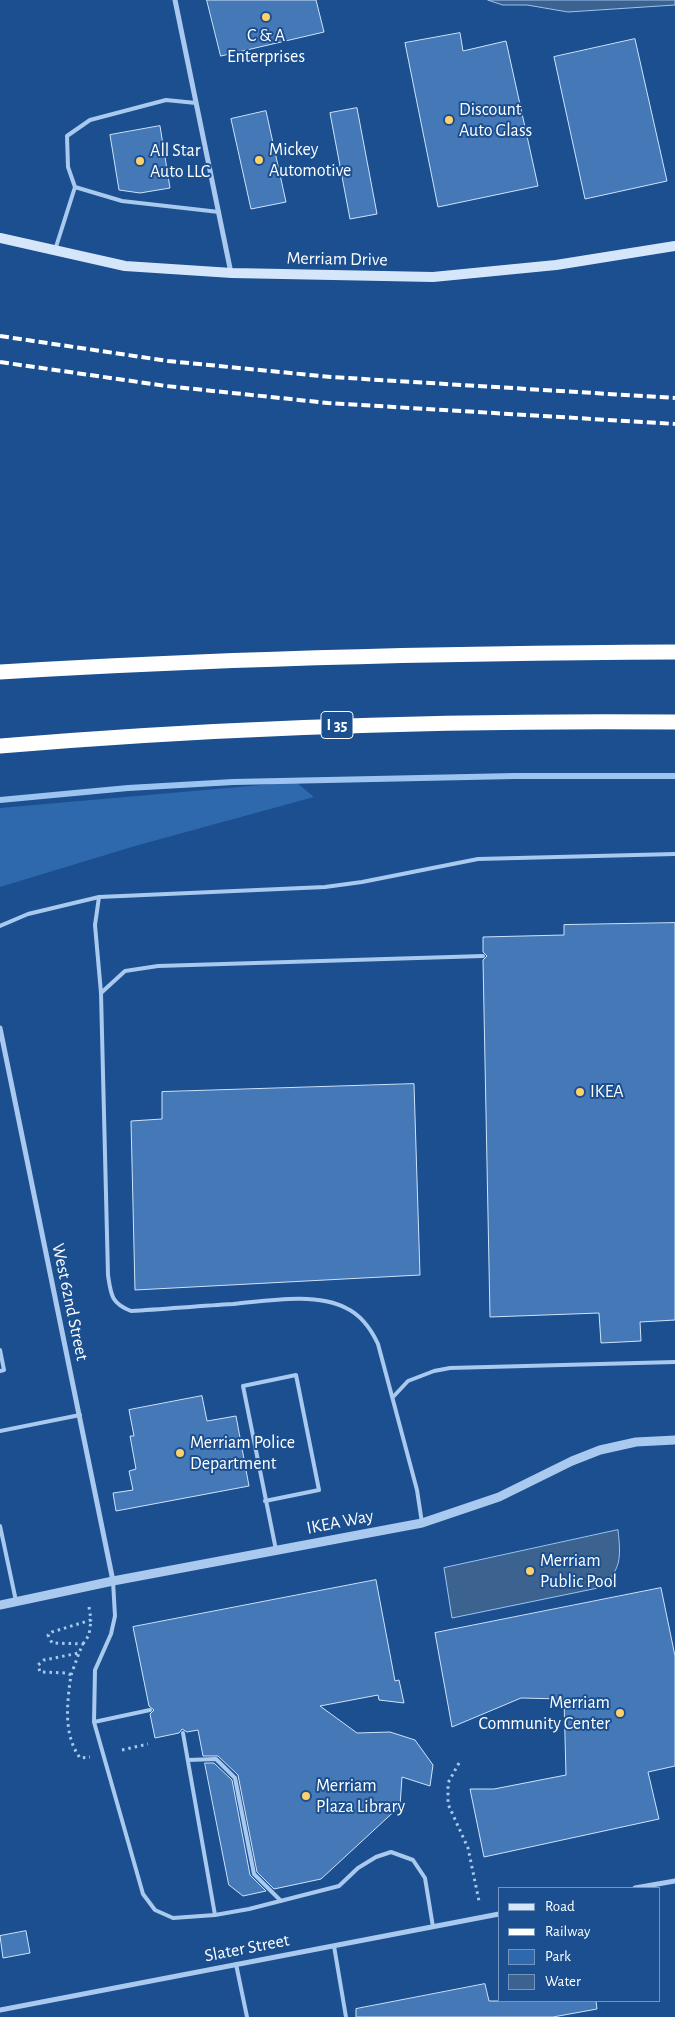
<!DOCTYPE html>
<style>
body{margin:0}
#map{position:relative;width:675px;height:2017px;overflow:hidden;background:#1b4f8f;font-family:"Alegreya Sans",sans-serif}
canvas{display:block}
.legend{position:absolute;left:498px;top:1887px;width:162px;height:115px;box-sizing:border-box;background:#1b4f8f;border:1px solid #7695bc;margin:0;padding:6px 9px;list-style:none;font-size:15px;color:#fff}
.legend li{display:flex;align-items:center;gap:10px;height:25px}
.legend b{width:25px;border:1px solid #7695bc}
</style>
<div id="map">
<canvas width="675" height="2017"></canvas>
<ul class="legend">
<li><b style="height:6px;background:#d6e6fa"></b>Road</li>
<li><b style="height:6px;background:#fff"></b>Railway</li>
<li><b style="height:14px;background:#2e69ad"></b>Park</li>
<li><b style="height:14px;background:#3c6290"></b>Water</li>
</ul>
</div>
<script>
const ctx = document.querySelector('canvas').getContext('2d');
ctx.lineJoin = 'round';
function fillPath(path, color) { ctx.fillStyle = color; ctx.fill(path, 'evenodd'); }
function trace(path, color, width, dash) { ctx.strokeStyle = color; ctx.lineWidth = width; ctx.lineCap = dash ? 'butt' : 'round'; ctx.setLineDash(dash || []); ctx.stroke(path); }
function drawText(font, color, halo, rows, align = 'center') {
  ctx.font = font + ' "Alegreya Sans",sans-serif'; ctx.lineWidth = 4; ctx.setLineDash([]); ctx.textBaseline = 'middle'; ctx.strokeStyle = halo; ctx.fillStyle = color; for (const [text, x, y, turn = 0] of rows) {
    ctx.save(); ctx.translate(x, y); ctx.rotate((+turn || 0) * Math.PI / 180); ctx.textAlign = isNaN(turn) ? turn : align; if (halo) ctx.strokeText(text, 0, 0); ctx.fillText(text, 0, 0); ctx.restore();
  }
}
fillPath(new Path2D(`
 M296,782L314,797L135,846L0,887V808Z`), '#2e69ad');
const water = new Path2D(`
 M488,0H675V5L568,12L527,5H503Z
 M618,1530C621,1557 622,1572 598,1588L452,1618L444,1568Z`);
fillPath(water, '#3c6290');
trace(water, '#9cc4f0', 1);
trace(new Path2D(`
 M0,800L128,788L233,782L515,776H675`), '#9cc4f0', 6);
const building = new Path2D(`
 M207,0H316L324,32L221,56Z
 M460,33L463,51L506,41L538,186L438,207L405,43Z
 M635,39L667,181L585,199L554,57Z
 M357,108L377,214L350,219L330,113Z
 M266,111L286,202L251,209L231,119Z
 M160,126L170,188L140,193L119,190L110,135Z
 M675,923V1320L640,1322L641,1341L601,1343L599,1313L490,1317L483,960L487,956L483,952V937L564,935V925Z
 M414,1084L420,1275L135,1290L131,1121L162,1119V1092Z
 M202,1396L207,1421L236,1416L249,1486L116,1511L113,1493L133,1490L129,1471L136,1469L130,1436H134L129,1410Z
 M376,1580L395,1681L399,1680L404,1703L379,1700L378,1695L320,1706L357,1733L390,1732L415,1740L433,1765L430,1786L402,1777L400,1806L321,1879L274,1889L257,1872L238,1775L218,1756H203L198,1730L187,1732L182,1729L179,1733L155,1738L150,1714L154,1710L149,1706L133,1627Z
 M661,1588L675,1656V1766L648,1772L659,1819L484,1857L470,1789H494L566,1775L564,1699L521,1698L452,1727L435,1633Z
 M205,1763H214L232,1780L250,1875L266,1891L243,1896L229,1885Z
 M26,1931L30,1953L3,1958L0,1936Z
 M485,1984L489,2001H596L597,2009L553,2017H356V2009Z`);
fillPath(building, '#4478b7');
trace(building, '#cfe3fa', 1);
trace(new Path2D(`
 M89,1607L91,1620L52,1632L48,1635L52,1643L83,1644L79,1653L44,1660L38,1665L40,1672L67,1673L71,1675C67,1703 63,1734 80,1758L90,1757
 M83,1644L89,1635L91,1620
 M71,1675L79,1653
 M122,1750L148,1744
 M459,1763L448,1783V1804L468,1848L479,1901`), '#a9c9ee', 3, [2.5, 4]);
trace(new Path2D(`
 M196,103L166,100L90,120L67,136L68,167L75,187L122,201L219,212
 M55,250L75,187
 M99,897L95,925L101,993L108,1275C111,1295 111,1303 131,1311C165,1309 199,1306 233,1304C266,1301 316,1292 346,1308C361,1315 371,1329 378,1344L417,1490L422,1523
 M0,926L28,914L99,897L325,887L362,882L478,859L675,854
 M101,993L125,971L158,966L483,956
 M0,1350L4,1370L0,1371
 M393,1397L408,1381L434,1371L450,1368L675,1362
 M0,1431L80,1415
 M265,1501L319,1490L296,1375L243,1386L276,1550
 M0,1526L16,1601
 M113,1581L115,1616L111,1634L95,1670L94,1722L143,1894L155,1910L173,1918L215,1915L249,1909L339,1886L358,1868L376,1857L391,1852L413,1860L425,1878L433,1927
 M94,1722L150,1710
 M183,1733L215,1915
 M188,1760L216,1759L235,1778L254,1874L281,1901
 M334,1946L346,2017
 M236,1964L247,2017`), '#a9c9ee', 4);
trace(new Path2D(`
 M175,0L231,273
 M0,1028L113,1581
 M635,1888L675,1881
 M0,2010L499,1914`), '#a9c9ee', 5);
trace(new Path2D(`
 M0,1605L113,1581L422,1523L499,1497L572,1461L600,1450L636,1442L675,1440`), '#a9c9ee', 9);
trace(new Path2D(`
 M0,238L125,266L232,273L433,277L556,265L675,246`), '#d6e6fa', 10);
trace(new Path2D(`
 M0,672C225,658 450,653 675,652
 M0,746C225,727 449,720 675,722`), '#fff', 15);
trace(new Path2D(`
 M0,336L168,361L331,377L675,398
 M0,362L166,386L328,403L675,424`), '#fff', 4, [9, 4]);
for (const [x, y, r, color] of [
 [266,17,5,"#ffd166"],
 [449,120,5,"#ffd166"],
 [259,160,5,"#ffd166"],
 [140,161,5,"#ffd166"],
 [580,1092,5,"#ffd166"],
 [180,1453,5,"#ffd166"],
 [530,1571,5,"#ffd166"],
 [620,1713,5,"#ffd166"],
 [306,1796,5,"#ffd166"]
]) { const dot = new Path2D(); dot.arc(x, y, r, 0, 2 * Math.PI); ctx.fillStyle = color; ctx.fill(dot); trace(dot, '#1b4f8f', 2); }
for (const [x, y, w] of [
 [337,725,32]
]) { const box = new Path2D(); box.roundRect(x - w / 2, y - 13.5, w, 27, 4); ctx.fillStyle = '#1b4f8f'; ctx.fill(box); trace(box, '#fff', 1); }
drawText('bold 16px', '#fff', null, [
 ["I 35",337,725]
]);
drawText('18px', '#fff', '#1b4f8f', [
 ["C & A",266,36,"center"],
 ["Enterprises",266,57,"center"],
 ["Discount",459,110],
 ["Auto Glass",459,131],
 ["Mickey",269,150],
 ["Automotive",269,171],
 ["All Star",150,151],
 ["Auto LLC",150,172],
 ["IKEA",590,1092],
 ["Merriam Police",190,1443],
 ["Department",190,1464],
 ["Merriam",540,1561],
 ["Public Pool",540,1582],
 ["Merriam",610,1703,"right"],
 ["Community Center",610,1724,"right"],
 ["Merriam",316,1786],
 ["Plaza Library",316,1807]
], 'left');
drawText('18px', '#fff', '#1b4f8f', [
 ["Merriam Drive",337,259,1],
 ["West 62nd Street",70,1302,78],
 ["IKEA Way",340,1522,-11],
 ["Slater Street",247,1948,-11]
]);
</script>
